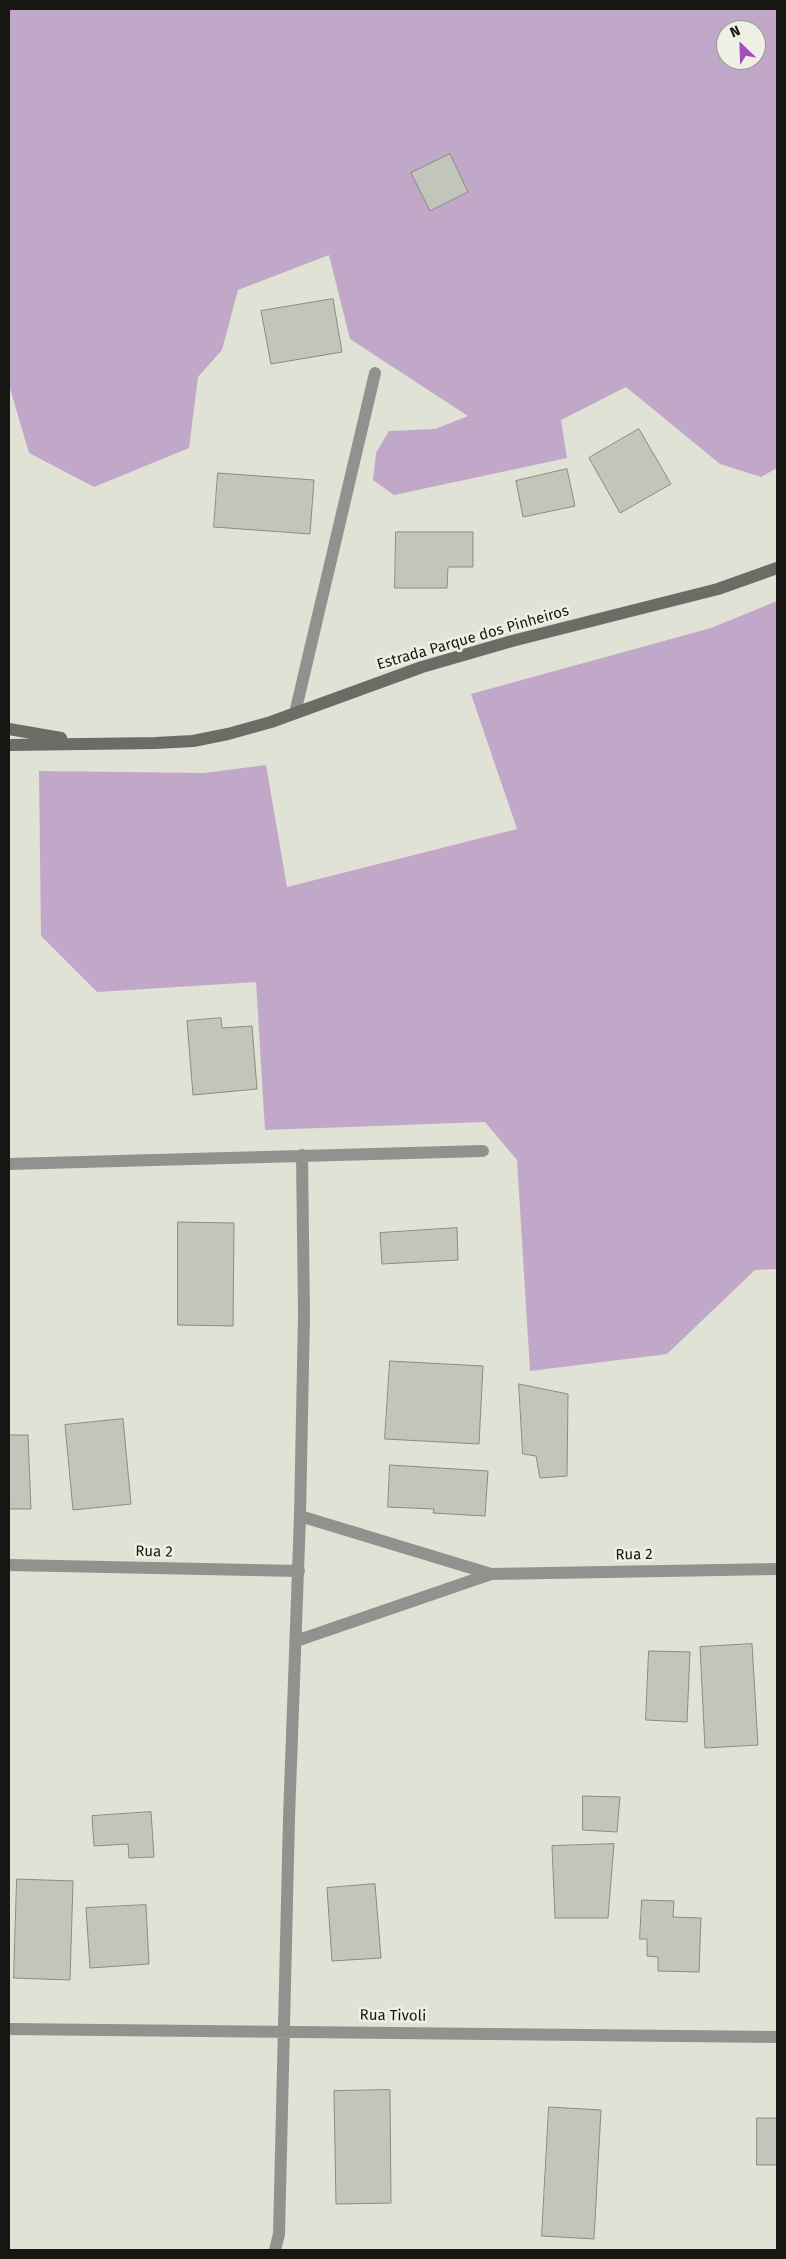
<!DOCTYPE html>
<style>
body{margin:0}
#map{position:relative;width:786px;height:2259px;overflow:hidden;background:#e0e2d6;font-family:"Fira Sans",sans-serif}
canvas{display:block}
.frame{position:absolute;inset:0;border:10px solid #161713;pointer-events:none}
.north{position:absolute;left:716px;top:20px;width:50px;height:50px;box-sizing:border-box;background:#edf0e3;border:1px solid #979990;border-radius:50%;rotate:336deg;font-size:14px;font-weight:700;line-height:20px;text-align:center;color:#161713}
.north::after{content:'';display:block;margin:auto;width:18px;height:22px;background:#a24dbb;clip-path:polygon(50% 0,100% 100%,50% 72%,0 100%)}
</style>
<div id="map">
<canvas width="786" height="2259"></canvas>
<div class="frame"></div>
<div class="north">N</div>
</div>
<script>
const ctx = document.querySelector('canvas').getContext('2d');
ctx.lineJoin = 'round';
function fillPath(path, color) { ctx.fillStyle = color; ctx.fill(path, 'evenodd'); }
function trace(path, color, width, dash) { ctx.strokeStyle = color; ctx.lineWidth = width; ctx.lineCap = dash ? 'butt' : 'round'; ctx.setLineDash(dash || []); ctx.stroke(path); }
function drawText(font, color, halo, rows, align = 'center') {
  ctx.font = font + ' "Fira Sans",sans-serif'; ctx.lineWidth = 5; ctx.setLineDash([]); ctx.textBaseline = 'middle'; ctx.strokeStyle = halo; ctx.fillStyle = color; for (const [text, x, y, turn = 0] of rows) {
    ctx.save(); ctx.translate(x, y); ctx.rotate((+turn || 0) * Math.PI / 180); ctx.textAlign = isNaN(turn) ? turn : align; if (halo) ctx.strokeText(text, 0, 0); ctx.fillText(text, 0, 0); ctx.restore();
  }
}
fillPath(new Path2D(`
 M9,9H777V468L761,477L720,464L626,387L561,420L567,458L394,495L373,480L376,453L389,431L435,429L468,416L350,339L329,255L238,290L222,350L198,377L189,448L94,487L29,453L9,385ZM726,30H756V60H726Z
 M777,601V1269L755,1270L667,1354L530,1371L517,1160L485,1122L265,1130L256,982L97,992L41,936L39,771L204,773L266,765L287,887L517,829L471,694L711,628Z`), '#c1a8c9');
const building = new Path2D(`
 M450,154L468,192L430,211L411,173Z
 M333,299L342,352L271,364L261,311Z
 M639,429L671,484L620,513L589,458Z
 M567,469L575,506L523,517L516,481Z
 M218,473L314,480L310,534L214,527Z
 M396,532H473V567H448L447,588H395Z
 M221,1018L222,1028L252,1026L257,1089L193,1095L187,1021Z
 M178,1222L234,1223L233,1326L178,1325Z
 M457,1228L458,1260L382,1264L380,1233Z
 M390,1361L483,1366L479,1444L385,1439Z
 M519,1384L568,1394L567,1476L540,1478L536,1456L523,1454Z
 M123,1419L131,1504L73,1510L65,1425Z
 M9,1435H28L31,1509H10Z
 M390,1465L488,1471L485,1516L433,1513L434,1509L388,1507Z
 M752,1644L758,1745L705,1748L700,1647Z
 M649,1651L690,1652L687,1722L646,1720Z
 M583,1796L620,1797L617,1832L583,1830Z
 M151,1812L154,1857L129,1858L128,1844L94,1846L92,1816Z
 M614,1844L608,1918H555L552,1846Z
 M17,1879L73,1881L70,1980L14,1978Z
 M375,1884L381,1958L332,1961L327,1888Z
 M642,1900L674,1901L673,1917L701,1918L699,1972L658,1971V1957L647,1956V1939H640Z
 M146,1905L149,1964L90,1968L86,1908Z
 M390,2090L391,2203L336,2204L334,2091Z
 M549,2107L601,2110L594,2239L542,2236Z
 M757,2118H777V2165H757Z`);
fillPath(building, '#c2c5b9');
trace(building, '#898c80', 1);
trace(new Path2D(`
 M295,713L375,373
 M9,1164L483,1151
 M300,1516L491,1574L777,1569
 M9,1565L299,1571
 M296,1641L491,1574
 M9,2029L777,2037
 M275,2250L279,2234L289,1818L300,1516L304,1315L302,1155`), '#91928d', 12);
trace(new Path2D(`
 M9,729L61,738
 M9,745L155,743L193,741L228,734L271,722L422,667L512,641L718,589L777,568`), '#6b6c65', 12);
drawText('15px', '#161713', '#edf0e3', [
 ["Estrada Parque dos Pinheiros",473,638,-16],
 ["Rua 2",154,1552,1],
 ["Rua 2",634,1555,-1],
 ["Rua Tivoli",393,2016,1]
]);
</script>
